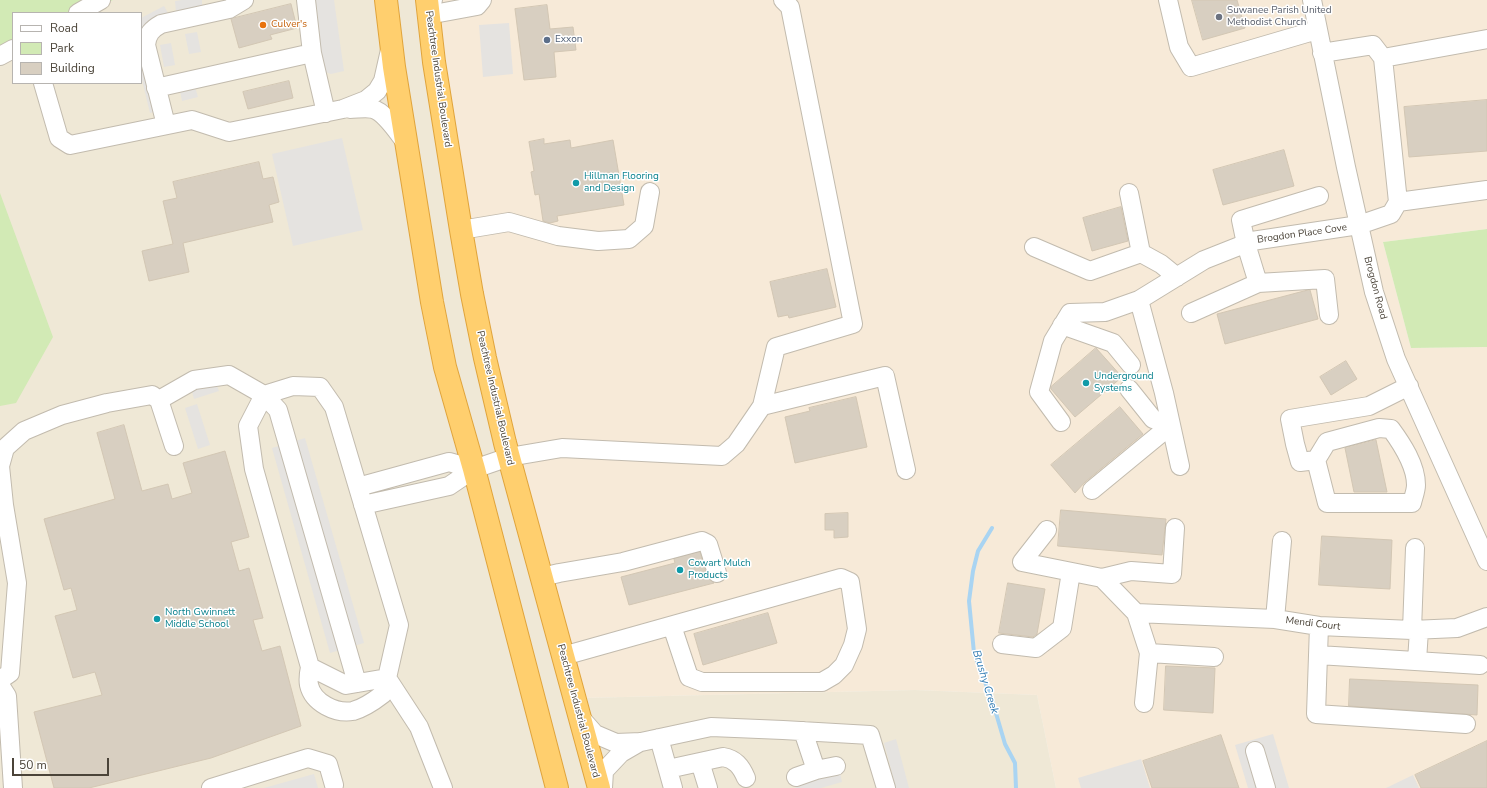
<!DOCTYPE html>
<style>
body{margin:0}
#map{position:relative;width:1487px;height:788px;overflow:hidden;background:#f6f3ec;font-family:"Nunito Sans",sans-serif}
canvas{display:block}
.legend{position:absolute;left:12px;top:12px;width:130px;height:72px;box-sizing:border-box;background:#fff;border:1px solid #b7b4b0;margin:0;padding:5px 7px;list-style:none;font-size:12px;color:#4b4439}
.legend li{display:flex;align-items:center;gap:8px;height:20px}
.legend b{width:20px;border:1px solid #b7b4b0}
.scale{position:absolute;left:12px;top:758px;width:97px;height:18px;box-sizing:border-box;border:2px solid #4b4439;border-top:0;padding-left:5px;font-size:12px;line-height:14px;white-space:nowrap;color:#4b4439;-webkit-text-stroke:3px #fff;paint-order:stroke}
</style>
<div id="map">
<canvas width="1487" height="788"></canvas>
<ul class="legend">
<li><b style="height:5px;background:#fff"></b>Road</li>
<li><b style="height:11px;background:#d2eab5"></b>Park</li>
<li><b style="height:11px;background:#d8cfc1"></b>Building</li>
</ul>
<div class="scale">50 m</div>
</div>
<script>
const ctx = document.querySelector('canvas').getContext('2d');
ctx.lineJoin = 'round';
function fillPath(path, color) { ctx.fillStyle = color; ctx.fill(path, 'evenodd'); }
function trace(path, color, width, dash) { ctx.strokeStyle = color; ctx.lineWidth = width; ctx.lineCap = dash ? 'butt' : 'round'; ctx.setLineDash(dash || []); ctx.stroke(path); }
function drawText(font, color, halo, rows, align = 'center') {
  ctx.font = font + ' "Nunito Sans",sans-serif'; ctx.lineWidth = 3; ctx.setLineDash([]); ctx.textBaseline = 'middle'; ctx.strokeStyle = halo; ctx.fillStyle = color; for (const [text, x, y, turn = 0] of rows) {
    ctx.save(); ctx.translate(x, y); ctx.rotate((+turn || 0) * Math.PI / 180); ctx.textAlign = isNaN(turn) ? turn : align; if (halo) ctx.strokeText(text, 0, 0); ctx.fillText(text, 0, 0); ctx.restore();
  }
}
fillPath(new Path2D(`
 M432,0H1487V229L1383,242L1411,348L1487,347V788H1056L1037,695L915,690L584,698L496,413Z`), '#f7ead8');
fillPath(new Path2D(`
 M113,0H432L496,413L584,698L915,690L1037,695L1056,788H0V58L13,50V83H141V13H87Z`), '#efe8d6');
fillPath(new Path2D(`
 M0,0H113L87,13H13V50L0,58Z
 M0,193L53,337L16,403L0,406Z
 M1487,229V347L1411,348L1383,242Z`), '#d2eab5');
fillPath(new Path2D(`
 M182,0H202V9L176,12L175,1Z
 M299,0H334L344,71L331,74L310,67Z
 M164,6L169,15L141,30V18Z
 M509,23L513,74L483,77L479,25Z
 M197,32L201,52L189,54L185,34Z
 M171,43L175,65L164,67L160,45Z
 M149,63L161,110L150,113L141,76V65Z
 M195,87L198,97L182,101L180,91Z
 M342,138L363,230L293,246L272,154Z
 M215,381L219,391L194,399L191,388Z
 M197,404L210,445L198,449L185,408Z
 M305,438L364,643L330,653L272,448Z
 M1273,734L1289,788H1248L1235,745Z
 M896,739L909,788H896L884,743Z
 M1141,759L1150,788H1081L1078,778Z
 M840,773L842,782L821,788H796L795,785Z
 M314,774L318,788H264Z
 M1413,775L1419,788H1386Z`), '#e5e3e0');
trace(new Path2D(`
 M992,528L978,551L973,571L969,601L974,653L993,703L1005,744L1015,763L1016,788`), '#a9d4f2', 4);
const building = new Path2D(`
 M1192,0H1237L1245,28L1203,40Z
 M291,4L297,28L270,35L272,39L239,48L231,19Z
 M547,5L550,29L573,27L576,50L554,52L556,77L524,80L515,9Z
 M289,81L293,98L248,109L243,92Z
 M1487,100V151L1409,157L1404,107Z
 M544,139V144L570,140L571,148L613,140L624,205L557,216L558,221L550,223L543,221L539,194L535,195L531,172L534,171L529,142Z
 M1284,150L1294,186L1223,205L1213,170Z
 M259,162L263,179L273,177L279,202L269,205L273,222L183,243L189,272L149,281L142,251L173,244L163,201L177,198L173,182Z
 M1121,207L1128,241L1092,251L1083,218Z
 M827,269L836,307L789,318L788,315L778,317L770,282Z
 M1310,290L1318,319L1225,344L1217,314L1304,291Z
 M1096,348L1122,377L1075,417L1051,389V387Z
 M1346,361L1357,379L1331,395L1320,377Z
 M856,397L867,447L795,463L785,417L810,411L809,408Z
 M1120,407L1143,434L1085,482L1075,493L1051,465Z
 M124,425L142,491L168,484L172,499L192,493L183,463L225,451L249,537L231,542L239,571L249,568L263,618L253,620L262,651L280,646L301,726L211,758L89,788H54L34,712L102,695L95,672L73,678L55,616L77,610L71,588L64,590L44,519L115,499L97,433Z
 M1376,440L1387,492H1354L1345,448Z
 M1061,510L1166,519L1162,555L1058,546Z
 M848,513V537L834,538V530H825V514Z
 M1322,536L1392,540L1390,589L1319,585Z
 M700,552L707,576L710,580L714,583L629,605L621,577L675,563L674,559Z
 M1008,583L1045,589L1037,634L1033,637L999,633Z
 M768,613L777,643L703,665L694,634Z
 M1166,666L1215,668L1213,713L1164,710Z
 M1350,679L1478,685L1477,715L1349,706Z
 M1221,735L1239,788H1152L1143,761Z
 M1487,741V788H1421L1415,775Z`);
fillPath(building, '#d8cfc1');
trace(building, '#d3c7b4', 1);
const minor = new Path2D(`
 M306,0L312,53L326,113
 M433,0L428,6L439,13L477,6L482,0
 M1168,0L1179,47L1191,67L1317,30
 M1312,0L1346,167L1374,292L1396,359L1487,561
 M78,13L101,0
 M0,56L13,49
 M1383,58L1487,39
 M43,83L59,138L70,145L192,120L229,132L343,109L366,100L377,91L383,81L390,50
 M156,88L312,53
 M350,109C357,109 366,107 373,109C385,112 398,133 406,143
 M166,125L146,45C147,34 152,29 161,24L229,9L244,0
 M1129,193L1141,253L1161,264L1177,277
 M1319,196L1241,220L1246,244L1258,283L1325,279L1329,315
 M1398,202L1487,190
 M461,230L509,222L558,236L598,241L629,239L644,226L650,192
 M1034,247L1090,271L1141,253
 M1139,300L1164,393L1180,466
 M1191,313L1258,283
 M1062,325L1113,343L1131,365
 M293,386L320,387L334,407L399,625L387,678L346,685L310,667L254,469L248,426L264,395Z
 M1129,389L1153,419L1171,425
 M762,406L776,347L853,324L790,7L783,0
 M1061,422L1039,392L1053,341L1070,313L1105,312L1139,300L1204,260L1252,241L1359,225L1391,214L1398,202L1383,58L1373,45L1322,53
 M174,446L159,400L194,380L229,375L264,395L278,410L357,683
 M1316,460L1327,442L1379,428L1391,429C1402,444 1416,465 1416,485C1416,491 1413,498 1412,503H1327L1316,460L1300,462L1295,444L1290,419L1369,406L1409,386
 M358,487L449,462L474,469
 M1092,490L1171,425
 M363,505L449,486L474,469L509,457L562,448L722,456L736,444L762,406L885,376L906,470
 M1047,530L1022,562L1102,578L1136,613L1149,653L1144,703
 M542,577L559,573L623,562L702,541L708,544L717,573
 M1102,578L1131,571L1172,574L1175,528
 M1136,613L1275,619L1319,626L1412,630L1457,628L1487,617
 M1275,619L1282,541
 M1319,626L1316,714L1466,724
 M1412,630L1415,548
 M1002,644L1036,648L1062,628L1071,572
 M1149,653L1214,657
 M1318,655L1480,665
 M563,656L581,651L841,578L850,582L857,629L853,645L844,665L834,675L822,682H702L689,677L672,626
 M1417,661L1419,630
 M310,667C309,672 308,680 309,685C313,703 336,714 353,711C364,708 374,701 383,694L387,678
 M387,678L419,727L443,788
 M0,680L10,673L17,583L4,505L0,466L5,448L24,431L62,415L107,403L152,395L159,400
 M0,685L7,696L13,788
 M580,717L595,734L616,743L641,742L711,727L783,730L870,735L886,788
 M803,731L816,770
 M659,738L673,788
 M1255,751L1266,788
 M700,762L708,788
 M668,769L723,757C735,759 741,766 746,778
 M796,777L816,770L836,766
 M211,788L308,758L328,764L334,785
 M603,788L604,771L621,753L640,742`);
const highway = new Path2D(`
 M386,0L394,67L432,302L445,367L474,469L557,788
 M427,0L434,62L461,230L472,294L485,358L505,443L599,788`);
trace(minor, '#c2bbae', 20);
trace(highway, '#e0a43c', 24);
trace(minor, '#fff', 18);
trace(highway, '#ffcf6e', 22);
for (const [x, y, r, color] of [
 [1219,17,4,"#6b7280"],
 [263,25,4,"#e8710a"],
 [547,40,4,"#5c6f8a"],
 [576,183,4,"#0f9aa8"],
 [1086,383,4,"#0f9aa8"],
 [680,570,4,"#0f9aa8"],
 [157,619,4,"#0f9aa8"]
]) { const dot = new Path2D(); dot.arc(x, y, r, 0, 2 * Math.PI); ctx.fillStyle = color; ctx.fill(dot); trace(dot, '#fff', 1.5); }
drawText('10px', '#5b616d', '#fff', [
 ["Suwanee Parish United",1227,11],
 ["Methodist Church",1227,23]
], 'left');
drawText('10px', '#c56008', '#fff', [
 ["Culver's",271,25]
], 'left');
drawText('10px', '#4e5e75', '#fff', [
 ["Exxon",555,40]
], 'left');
drawText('10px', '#4b4439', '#fff', [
 ["Peachtree Industrial Boulevard",438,79,82],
 ["Brogdon Place Cove",1302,234,-8],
 ["Brogdon Road",1375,288,75],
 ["Peachtree Industrial Boulevard",495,398,77],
 ["Mendi Court",1313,624,7],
 ["Peachtree Industrial Boulevard",578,711,75]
]);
drawText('10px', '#0d838f', '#fff', [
 ["Hillman Flooring",584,177],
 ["and Design",584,189],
 ["Underground",1094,377],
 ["Systems",1094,389],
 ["Cowart Mulch",688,564],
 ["Products",688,576],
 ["North Gwinnett",165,613],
 ["Middle School",165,625]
], 'left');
drawText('italic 11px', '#2e7ab2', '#fff', [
 ["Brushy Creek",985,682,73]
]);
</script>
